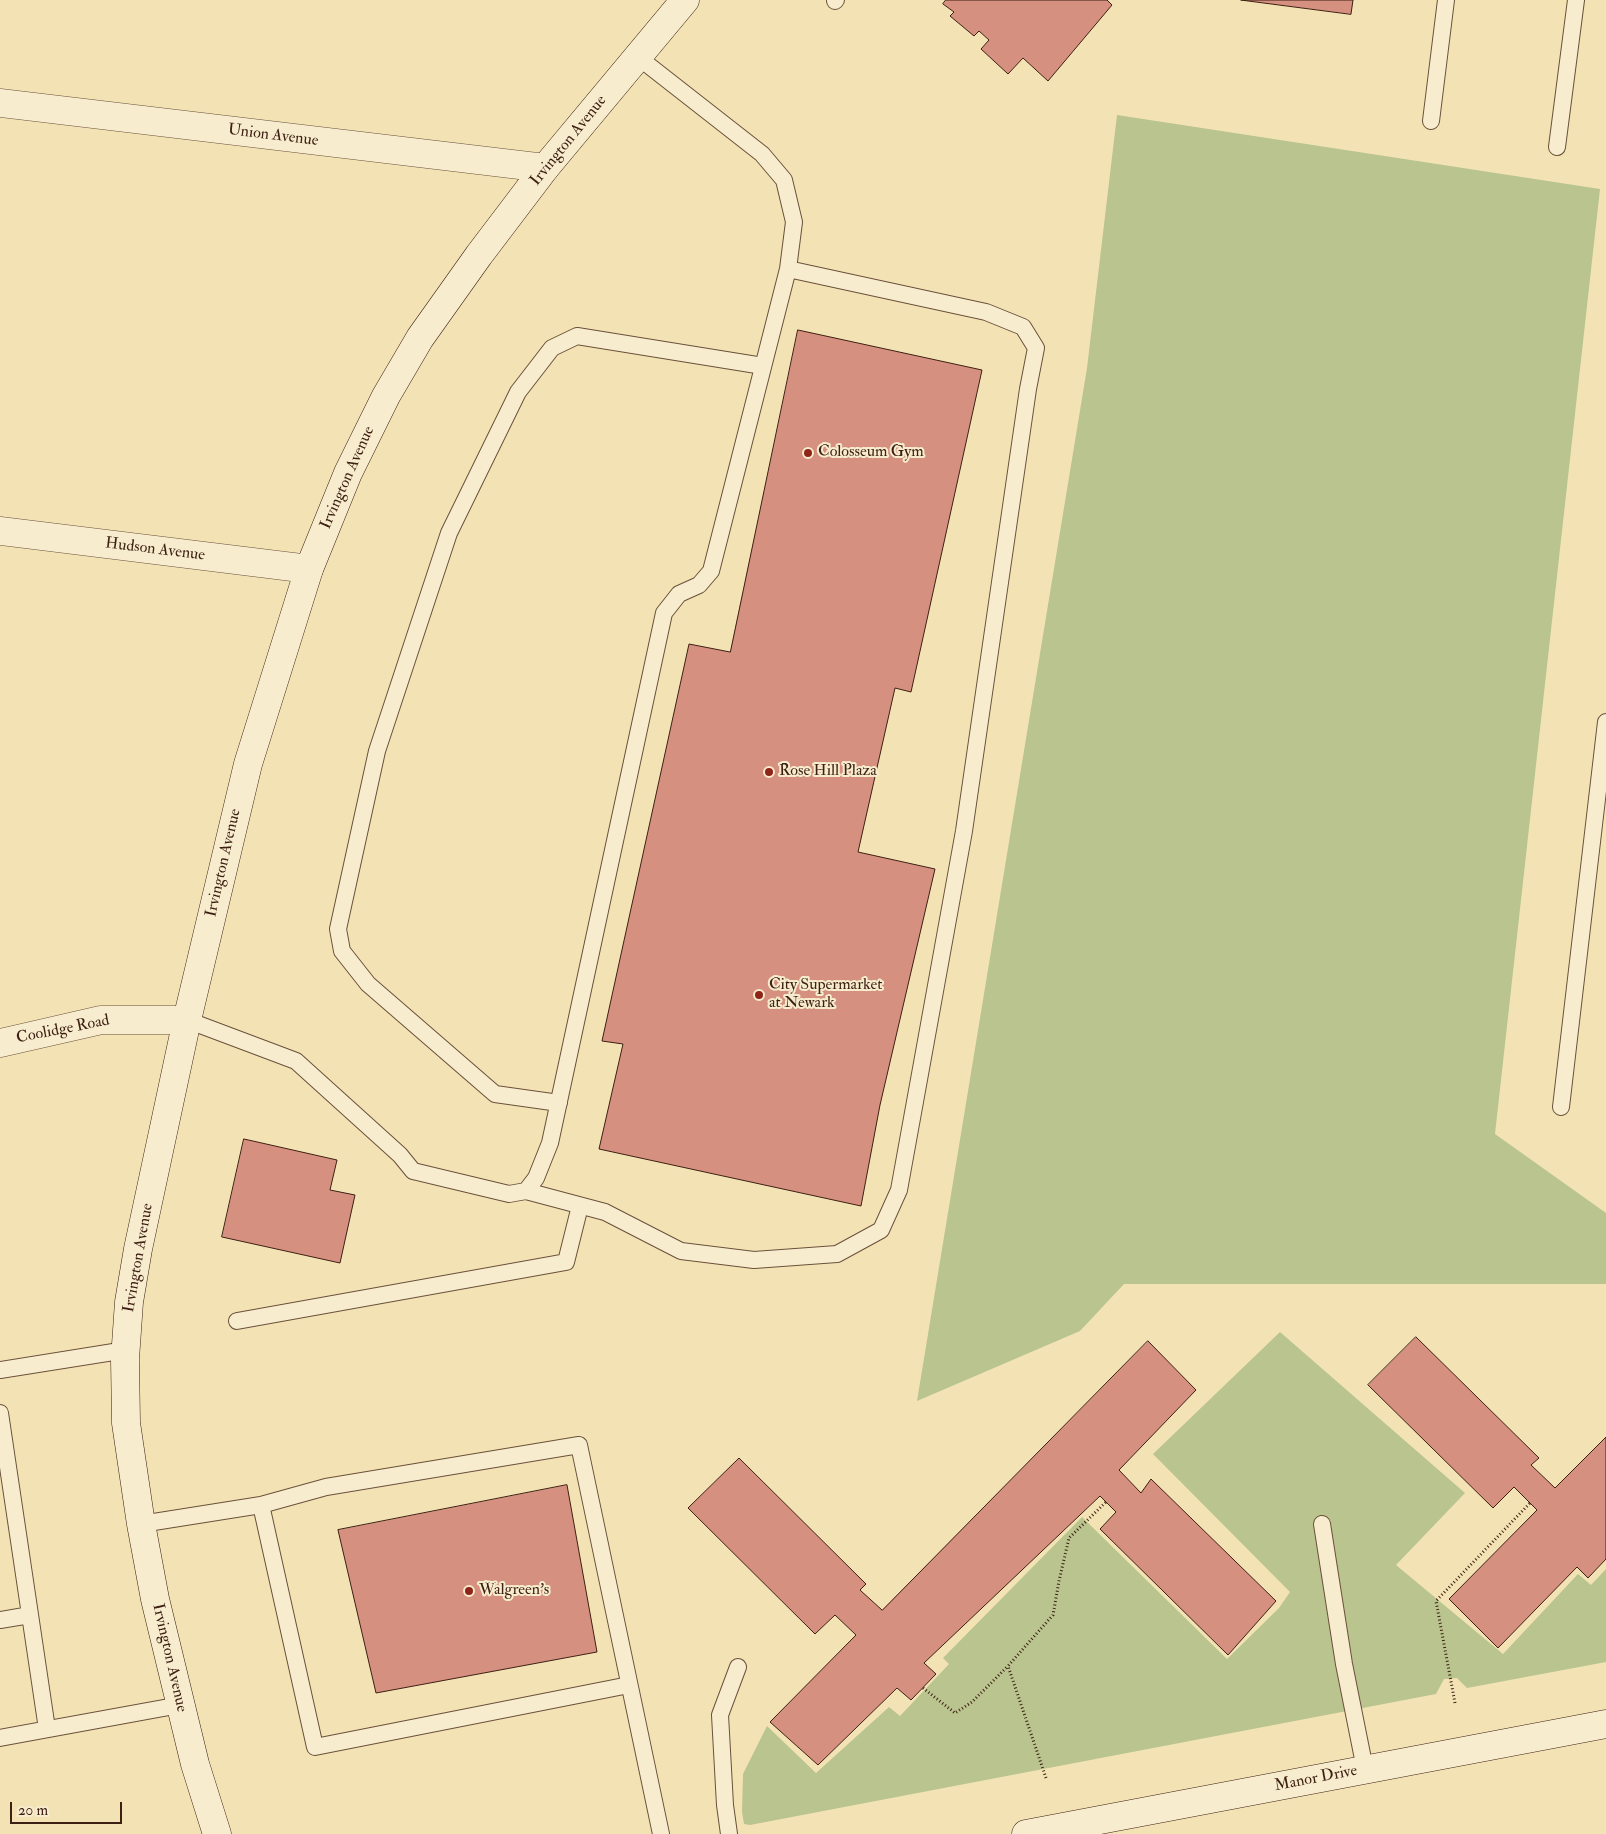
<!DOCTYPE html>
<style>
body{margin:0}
#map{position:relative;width:1606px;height:1834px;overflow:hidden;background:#f3e3b4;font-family:"IM FELL Double Pica",serif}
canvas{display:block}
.scale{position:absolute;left:10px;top:1802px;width:112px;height:22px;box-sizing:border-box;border:2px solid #3e1f13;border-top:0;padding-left:6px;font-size:15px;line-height:18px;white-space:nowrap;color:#3e1f13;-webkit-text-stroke:4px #f7edce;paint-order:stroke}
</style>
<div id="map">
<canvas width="1606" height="1834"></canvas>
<div class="scale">20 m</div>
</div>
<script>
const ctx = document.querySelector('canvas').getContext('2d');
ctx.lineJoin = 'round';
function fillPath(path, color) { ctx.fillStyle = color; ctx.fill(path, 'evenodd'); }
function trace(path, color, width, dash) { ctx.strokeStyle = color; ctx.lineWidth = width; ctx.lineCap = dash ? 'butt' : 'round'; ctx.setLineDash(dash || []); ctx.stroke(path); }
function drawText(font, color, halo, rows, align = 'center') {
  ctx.font = font + ' "IM FELL Double Pica",serif'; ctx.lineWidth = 4; ctx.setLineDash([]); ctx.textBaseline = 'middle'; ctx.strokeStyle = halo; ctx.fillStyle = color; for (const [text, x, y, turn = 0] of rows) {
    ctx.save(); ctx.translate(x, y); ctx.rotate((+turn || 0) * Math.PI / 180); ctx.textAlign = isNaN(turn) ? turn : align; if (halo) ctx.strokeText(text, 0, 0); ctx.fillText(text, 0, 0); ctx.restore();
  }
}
fillPath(new Path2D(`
 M1117,115L1600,189L1495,1134L1606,1213V1284H1124L1080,1331L917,1401L1087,368Z
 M1280,1332L1465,1493L1396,1565L1503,1654L1578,1574L1591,1585L1606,1569V1662L1467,1688L1457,1678L1444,1679L1436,1694L750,1825L744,1824L742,1812L743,1774L767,1726L816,1773L889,1707L900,1716L949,1664L943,1658L1082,1517L1227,1659L1279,1608L1290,1592L1153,1454Z`), '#b9c48f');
const building = new Path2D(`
 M946,0H1107L1112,5L1048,81L1023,58L1008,74L981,49L989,40L979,31L974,36L950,16L954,12L943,4Z
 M1241,0H1353L1351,14Z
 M798,330L982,370L911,692L895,688L858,852L935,869L880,1105L861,1206L599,1149L623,1044L602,1041L689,644L730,652Z
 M244,1139L337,1160L330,1190L355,1195L340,1263L222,1237Z
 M1416,1337L1539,1458L1531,1465L1555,1488L1606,1437V1559L1588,1578L1577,1567L1498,1648L1449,1599L1537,1510L1514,1487L1493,1508L1368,1385Z
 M1148,1341L1196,1390L1119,1470L1141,1493L1151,1479L1276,1601L1228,1655L1100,1529L1116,1512L1100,1496L924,1663L936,1674L911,1700L897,1688L818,1765L770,1722L856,1635L835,1615L815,1634L688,1508L739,1458L866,1584L860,1590L882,1610Z
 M567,1485L597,1652L376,1693L338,1530Z`);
fillPath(building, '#d59080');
trace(building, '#3e1f13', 1);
const lane = new Path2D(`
 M835,1L836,0
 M1431,121L1446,0
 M1557,147L1576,0
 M187,1020L296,1061L400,1155L413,1171L509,1194L526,1191L536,1178L550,1143L664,613L679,594L699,585L711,571L788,269L794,222L784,180L762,154L638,57
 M559,1103L495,1094L368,984L342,951L338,929L377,751L449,533L518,392L552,348L577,336L763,366
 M1561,1107L1606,722
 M526,1191L605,1212L681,1251L754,1260L837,1254L881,1230L899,1190L964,831L1028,389L1036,348L1023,327L986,312L788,269
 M237,1321L566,1262L580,1206
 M0,1370L126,1350
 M0,1413L47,1729
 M261,1505L315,1747L629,1685
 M141,1524L261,1505L326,1487L579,1445L661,1834
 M1322,1524L1344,1664L1365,1769
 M0,1620L30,1615
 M0,1738L180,1705
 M729,1834L725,1805L720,1715L738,1667`);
const street = new Path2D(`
 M0,103L545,168
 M0,531L309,569
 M0,1043L101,1020H187`);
const secondary = new Path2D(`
 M217,1834L195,1764L155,1599L141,1524L126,1423L125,1359L129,1302L138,1249L187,1020L248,764L309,569L348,473L386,396L420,338L479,255L545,168L685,0
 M1026,1834L1606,1724`);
trace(lane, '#6b503b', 18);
trace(street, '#6b503b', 29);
trace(secondary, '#3e1f13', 29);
trace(new Path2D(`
 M923,1688L955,1713L972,1702L1008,1666
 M1455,1703L1436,1601L1530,1503
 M1046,1778L1008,1666L1053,1615L1059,1581L1069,1538L1106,1502`), '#3e1f13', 3, [1, 2.5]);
trace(lane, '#f7edce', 16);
trace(street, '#f7edce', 28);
trace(secondary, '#f7edce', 28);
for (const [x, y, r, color] of [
 [808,453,5,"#8f2418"],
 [769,772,5,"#8f2418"],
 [759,995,5,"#8f2418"],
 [469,1591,5,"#8f2418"]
]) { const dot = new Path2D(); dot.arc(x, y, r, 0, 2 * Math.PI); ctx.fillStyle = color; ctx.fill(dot); trace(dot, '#f7edce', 2); }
drawText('16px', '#3e1f13', '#f7edce', [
 ["Union Avenue",273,136,7],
 ["Irvington Avenue",569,141,-51],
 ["Irvington Avenue",348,478,-66],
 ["Hudson Avenue",155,550,7],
 ["Irvington Avenue",224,863,-77],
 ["Coolidge Road",63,1030,-11],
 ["Irvington Avenue",139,1258,-80],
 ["Irvington Avenue",169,1658,77],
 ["Manor Drive",1316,1779,-11]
]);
drawText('16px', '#3e1f13', '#f7edce', [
 ["Colosseum Gym",818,453],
 ["Rose Hill Plaza",779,772],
 ["City Supermarket",769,986],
 ["at Newark",769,1004],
 ["Walgreen's",479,1591]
], 'left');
</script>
